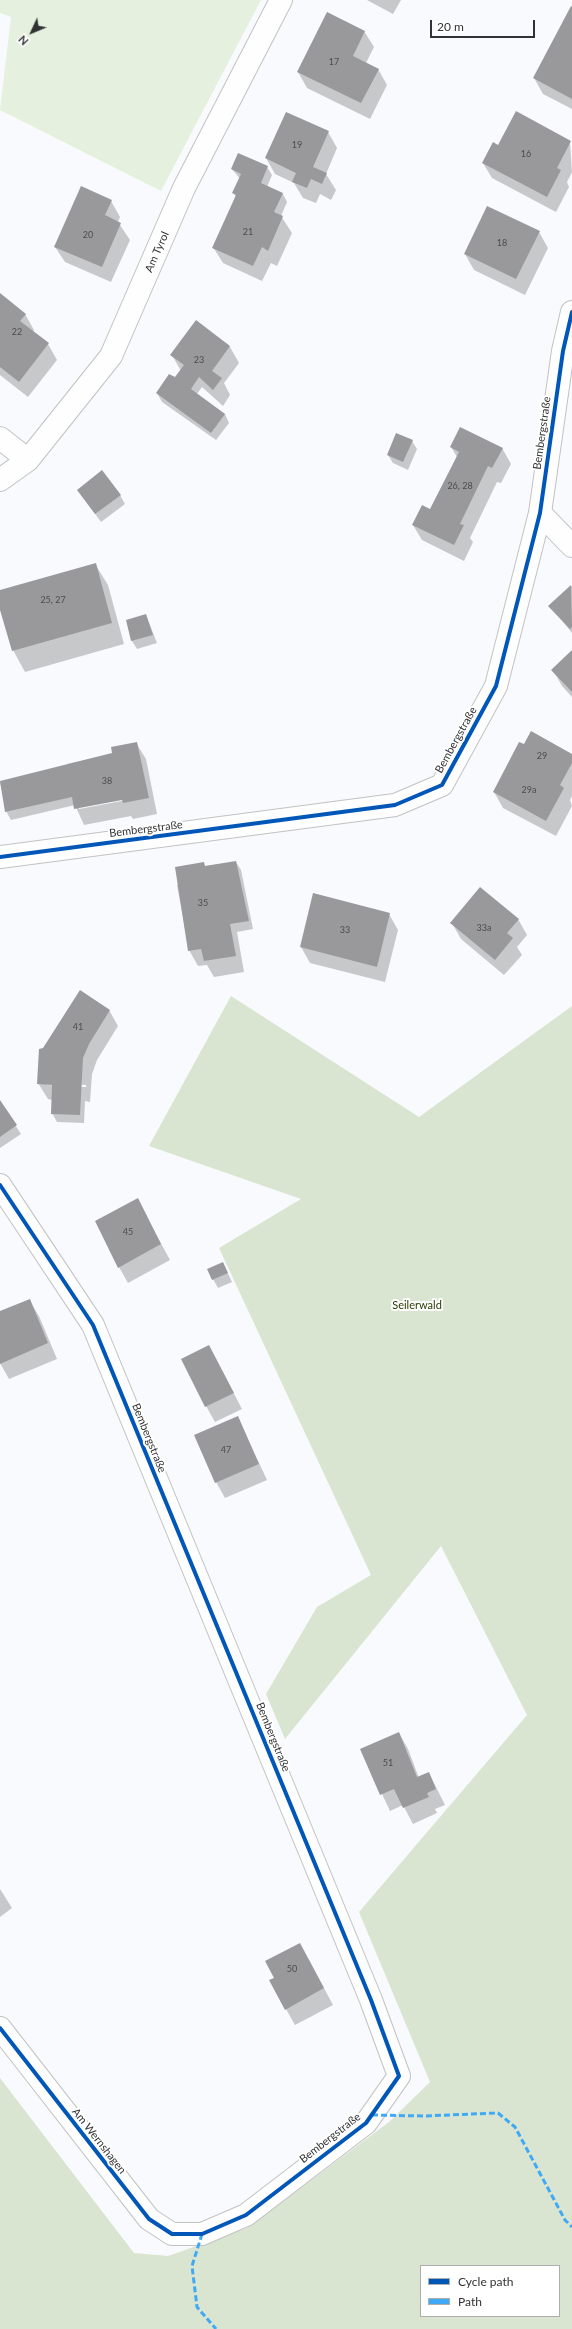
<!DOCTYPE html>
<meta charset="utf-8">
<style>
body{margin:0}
#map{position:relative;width:572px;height:2329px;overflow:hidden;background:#f9fafd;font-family:Lato,sans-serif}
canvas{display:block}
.legend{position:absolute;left:420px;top:2265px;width:140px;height:52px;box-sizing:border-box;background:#fff;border:1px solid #adadae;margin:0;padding:5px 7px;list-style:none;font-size:12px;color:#323234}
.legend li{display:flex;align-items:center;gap:8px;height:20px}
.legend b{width:20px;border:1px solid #adadae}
.north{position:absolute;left:12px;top:12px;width:40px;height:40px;-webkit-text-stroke:3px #fff;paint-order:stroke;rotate:226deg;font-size:11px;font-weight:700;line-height:16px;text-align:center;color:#323234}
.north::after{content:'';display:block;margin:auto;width:14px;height:18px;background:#323234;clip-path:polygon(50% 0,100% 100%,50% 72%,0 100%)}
.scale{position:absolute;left:430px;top:20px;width:105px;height:18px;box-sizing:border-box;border:2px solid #323234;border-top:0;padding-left:5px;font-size:12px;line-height:14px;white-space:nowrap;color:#323234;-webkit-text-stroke:3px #fff;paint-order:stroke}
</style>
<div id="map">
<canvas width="572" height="2329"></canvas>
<ul class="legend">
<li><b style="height:5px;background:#0057b8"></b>Cycle path</li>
<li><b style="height:5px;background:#3fa9f5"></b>Path</li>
</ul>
<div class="north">N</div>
<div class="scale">20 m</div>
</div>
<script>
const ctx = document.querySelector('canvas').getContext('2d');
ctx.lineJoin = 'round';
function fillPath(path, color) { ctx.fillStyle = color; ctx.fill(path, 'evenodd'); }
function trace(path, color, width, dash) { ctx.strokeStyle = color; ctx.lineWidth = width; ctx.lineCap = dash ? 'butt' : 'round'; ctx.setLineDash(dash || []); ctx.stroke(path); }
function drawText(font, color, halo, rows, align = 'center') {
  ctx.font = font + ' Lato,sans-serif'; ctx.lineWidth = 4; ctx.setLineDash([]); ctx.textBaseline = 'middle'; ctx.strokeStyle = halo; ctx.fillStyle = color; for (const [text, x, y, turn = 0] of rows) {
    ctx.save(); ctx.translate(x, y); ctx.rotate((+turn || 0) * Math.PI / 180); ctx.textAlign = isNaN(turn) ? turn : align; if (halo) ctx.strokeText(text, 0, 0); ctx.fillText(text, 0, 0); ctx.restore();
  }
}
fillPath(new Path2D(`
 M0,0H261L161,191L0,110L11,17L0,13Z`), '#e6f0de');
fillPath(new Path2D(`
 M231,996L419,1117L572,1006V2329H0V2078L134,2253L168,2256L247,2228L389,2122L430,2082L359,1912L527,1715L441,1546L285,1739L266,1694L317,1607L371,1575L219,1248L301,1199L149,1146ZM421,2266H559V2316H421Z`), '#d9e5d0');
fillPath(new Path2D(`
 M367,0H401L393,14Z
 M572,8V109L543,94L534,78Z
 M364,31L374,47L366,63L378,69L387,85L370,119L307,88L298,72Z
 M286,113L328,132L337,148L326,174L336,190L331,200L320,194L316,203L303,198L294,183L275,174L266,158Z
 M570,142L572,172L567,182L569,187L556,212L492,178L483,163L498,146Z
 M267,167L272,175L267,187L283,194L287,202L281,216L292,233L277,266L271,263L262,281L223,263L213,247L236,198L234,193L240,179L232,169Z
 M111,201L120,217L118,222L130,240L111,282L65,262L55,247Z
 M539,232L548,248L525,295L474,270L465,254Z
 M0,294L25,314L34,330L33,332L48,344L57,360L28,397L0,375Z
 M196,322L230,347L239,363L224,383L230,395L223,406L202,387L197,394L225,414L229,423L216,440L162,402L157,393L175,379L181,371L172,355Z
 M412,441L417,449L408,470L393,463L388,455Z
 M451,447L502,448L511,464L501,483L497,482L470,538L473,542L464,561L422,540L413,525L431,510L457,457Z
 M78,490L120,495L125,504L101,522Z
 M95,564L108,585L124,644L25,672L13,650L0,606V591Z
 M571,586L572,587V633L550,606Z
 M146,615L157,643L137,649L132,641L127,621Z
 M572,652V697L562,686L553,670Z
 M136,743L146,759L157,814L133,819L131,816L84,825L75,805L11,820L6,811L0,782L65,767L68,772L67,764L113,754ZM126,798L127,800L79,809V807Z
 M572,755V796L570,800L572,806L556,836L503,808L494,792Z
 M236,862L241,870L253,929L237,932L244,972L214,977L207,965L198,966L189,950L177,885L205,866Z
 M389,914L398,930L385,982L310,963L301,947Z
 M518,919L527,935L517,947L522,955L504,975L461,939L452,923Z
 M109,1010L118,1026L97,1060L92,1074L90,1102L85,1101L84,1123L57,1122L52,1113V1100L48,1099L38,1083ZM47,1083L86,1085V1087L47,1085Z
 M0,1102L21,1134L0,1148Z
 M137,1199L170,1260L128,1283L119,1267Z
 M223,1263L232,1282L218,1288L213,1279Z
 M29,1300L39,1316L57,1359L9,1379L0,1363V1312Z
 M209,1346L242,1409L215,1422L206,1406Z
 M238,1418L267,1480L225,1498L216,1482Z
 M399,1733L408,1749L419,1778L429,1773L445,1805L435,1809L437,1813L413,1824L403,1805L390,1811L361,1749Z
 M0,1889L12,1908L0,1917Z
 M309,1960L333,2005L295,2025L286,2009L275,1978Z`), '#0003');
fillPath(new Path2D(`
 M571,6L572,7V99L533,78Z
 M327,12L365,31L353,56L379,69L361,103L297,72Z
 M516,111L571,141L557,168L561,170L547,197L482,163L493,142L498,145Z
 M286,112L329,131L313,167L327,173L322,184L311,179L307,188L292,182L296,173L265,158Z
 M238,153L268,166L261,183L283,193L274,212L283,216L268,251L262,247L253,266L212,248L236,195L232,193L241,174L231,169Z
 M81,186L112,200L105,215L121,223L102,267L54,247Z
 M487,206L540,231L516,279L464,254Z
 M0,293L26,314L20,321L49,343L19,382L0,367Z
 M196,320L230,346L212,371L222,378L213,390L199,377L191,389L225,414L211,433L156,393L169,374L175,377L184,365L170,355Z
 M460,427L503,448L492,468L488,466L460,524L464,525L454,545L412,525L422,505L430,509L459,452L450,447Z
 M396,433L413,440L403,462L387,455Z
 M102,470L121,495L95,514L77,490Z
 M96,563L112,623L12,651L0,610V590Z
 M571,585L572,627L570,629L548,606Z
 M146,614L153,635L131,641L126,620Z
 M572,650V692L551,670Z
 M531,731L572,754V763L560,785L564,788L546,821L493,792L519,742L524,744Z
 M137,742L149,798L123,803L122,800L74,809L72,797L5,812L0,781L112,753L111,747Z
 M236,861L249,921L230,924L236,956L204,961L201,949L188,951L175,867L204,862L205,866Z
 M480,887L519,919L507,933L513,938L495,960L450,923Z
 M313,893L390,913L377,967L300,947Z
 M80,990L110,1010L89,1044L83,1058L80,1115L51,1114L52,1085L37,1084L39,1049L43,1048Z
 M0,1100L17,1125L0,1137Z
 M138,1198L161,1244L118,1268L95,1221Z
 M223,1262L228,1273L212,1280L207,1269Z
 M30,1299L48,1343L0,1364V1311Z
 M209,1345L234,1393L205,1407L181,1359Z
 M238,1416L259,1464L215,1483L194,1435Z
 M399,1732L417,1777L429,1772L436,1789L427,1793L429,1797L403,1808L394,1789L380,1795L360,1749Z
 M300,1943L324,1988L285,2010L269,1980L274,1978L265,1961Z`), '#99999b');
const minor = new Path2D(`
 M0,438L28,460
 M0,480L28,460L111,356L184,188L281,0
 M540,513L572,546
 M0,857L395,805L442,785L496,686L540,513L563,351L572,312
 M0,1185L93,1325L371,2000L399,2076L366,2123L246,2215L202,2234H172L149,2219L0,2028`);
trace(minor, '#c1c2c4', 24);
trace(minor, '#fefeff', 22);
trace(new Path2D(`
 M372,2115L424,2116L498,2113L515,2127L565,2220L572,2227
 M202,2234L192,2266L197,2307L216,2329`), '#3fa9f5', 3, [6, 3]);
trace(new Path2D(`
 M0,857L395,805L442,785L496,686L540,513L563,351L572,312
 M0,1185L93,1325L371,2000L399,2076L366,2123L246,2215L202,2234H172L149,2219L0,2028`), '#0057b8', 4);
drawText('9px', '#4c4c4e', null, [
 ["17",334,62],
 ["19",297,145],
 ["16",526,154],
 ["21",248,232],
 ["20",88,235],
 ["18",502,243],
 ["22",17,332],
 ["23",199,360],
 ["26, 28",460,486],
 ["25, 27",53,600],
 ["29",542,756],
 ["38",107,781],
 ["29a",529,790],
 ["35",203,903],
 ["33a",484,928],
 ["33",345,930],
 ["41",78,1027],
 ["45",128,1232],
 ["47",226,1450],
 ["51",388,1763],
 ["50",292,1969]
]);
drawText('11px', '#323234', '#fff', [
 ["Am Tyrol",157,252,-66],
 ["Bembergstraße",542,433,-82],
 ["Bembergstraße",456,740,-61],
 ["Bembergstraße",146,829,-7],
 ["Bembergstraße",149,1438,68],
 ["Bembergstraße",273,1737,68],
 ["Bembergstraße",330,2138,-38],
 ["Am Wernshagen",99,2141,52]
]);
drawText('11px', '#283e01', '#fff', [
 ["Seilerwald",417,1305]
]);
</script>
